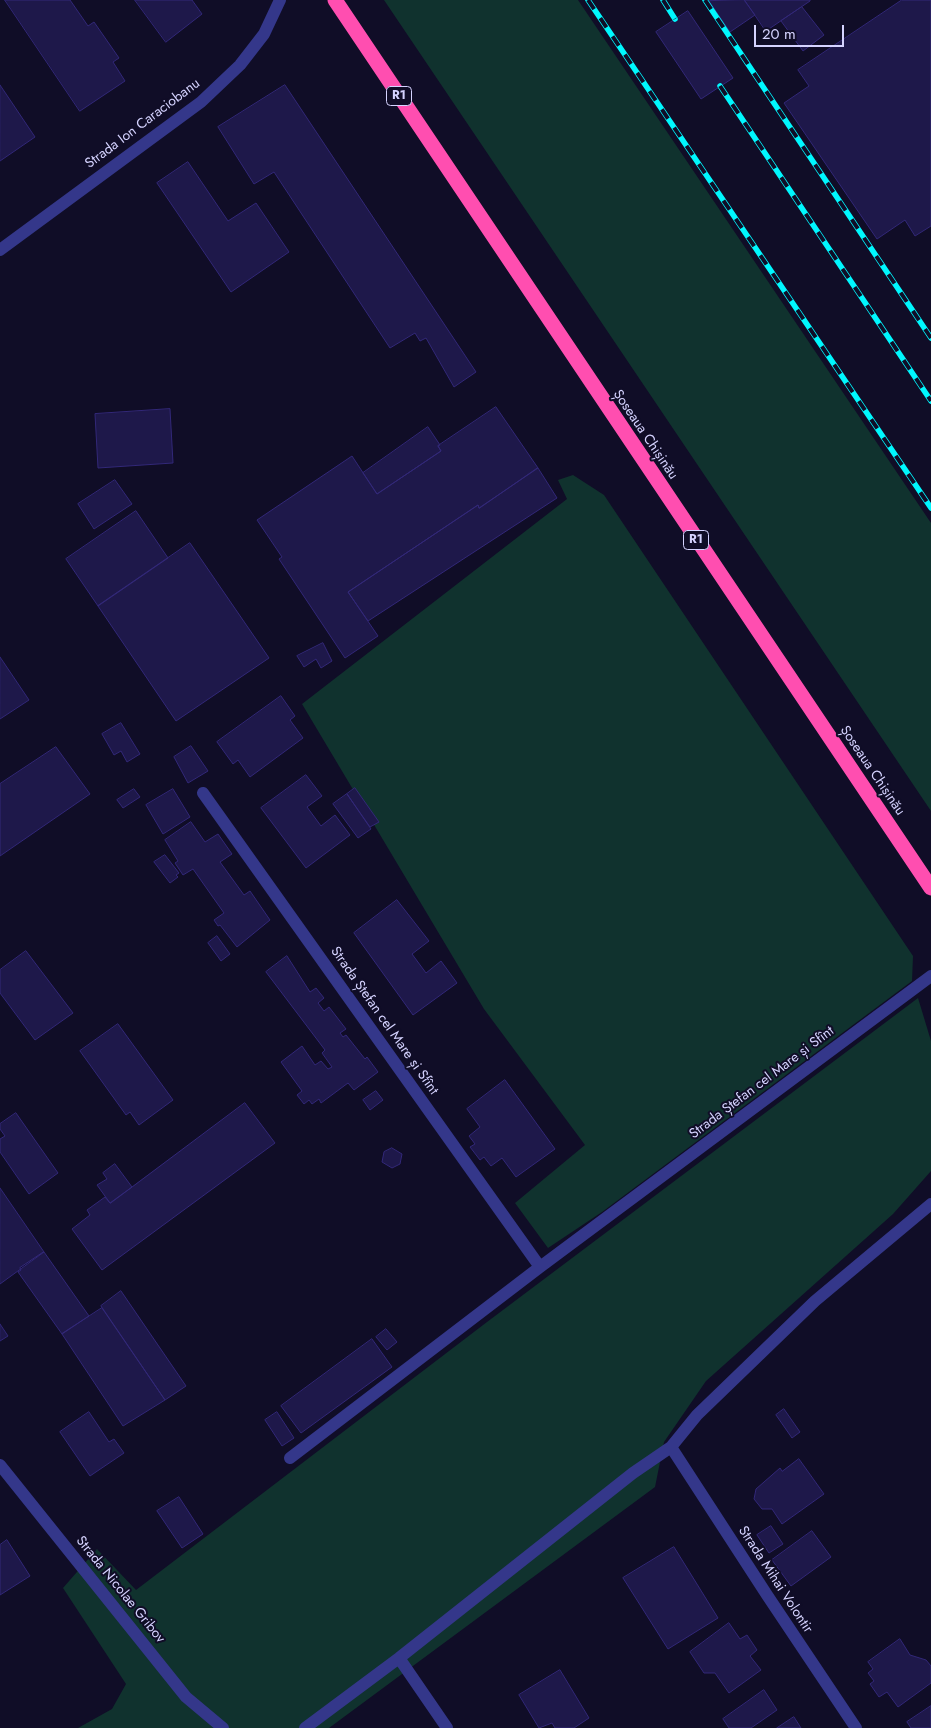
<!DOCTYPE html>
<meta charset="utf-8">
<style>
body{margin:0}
#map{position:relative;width:931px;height:1728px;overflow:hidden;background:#100d27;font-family:Jost,sans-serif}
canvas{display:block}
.scale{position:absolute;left:754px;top:25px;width:90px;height:22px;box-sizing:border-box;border:2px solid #d5d3ff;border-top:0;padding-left:6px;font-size:15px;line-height:18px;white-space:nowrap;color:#d5d3ff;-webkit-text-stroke:4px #100d27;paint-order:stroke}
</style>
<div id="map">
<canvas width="931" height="1728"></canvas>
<div class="scale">20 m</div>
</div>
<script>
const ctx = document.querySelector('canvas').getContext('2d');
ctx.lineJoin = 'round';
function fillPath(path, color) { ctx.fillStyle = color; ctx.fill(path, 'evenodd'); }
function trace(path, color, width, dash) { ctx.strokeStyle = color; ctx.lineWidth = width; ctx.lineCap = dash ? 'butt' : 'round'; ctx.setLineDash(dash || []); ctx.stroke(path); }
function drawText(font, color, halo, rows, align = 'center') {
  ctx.font = font + ' Jost,sans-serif'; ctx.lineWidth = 4; ctx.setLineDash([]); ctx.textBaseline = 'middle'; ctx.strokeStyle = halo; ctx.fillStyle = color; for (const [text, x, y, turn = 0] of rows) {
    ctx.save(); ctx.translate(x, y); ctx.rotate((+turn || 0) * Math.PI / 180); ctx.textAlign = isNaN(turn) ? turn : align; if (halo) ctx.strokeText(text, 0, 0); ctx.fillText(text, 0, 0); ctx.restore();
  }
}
fillPath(new Path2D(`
 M384,0H578L931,523V811Z
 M573,475L604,495L913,956L912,981L602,1212L548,1248L515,1203L585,1145L484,1009L302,704L567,499L558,480Z
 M918,998L931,1041V1171L893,1214L706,1381L664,1442L655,1487L329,1728H78L112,1709L126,1684L63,1588L97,1549L136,1590L487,1322Z`), '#10322e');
const building = new Path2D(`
 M5,0H70L88,26L94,22L119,58L113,62L125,81L80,111Z
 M135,0H192L202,14L166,42Z
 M744,0L755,15L730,32L709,1Z
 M745,0H810V1L766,31Z
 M902,0H931V226L915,236L905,220L877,239L784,103L809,86L798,70Z
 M802,7L824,35L803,51L781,21Z
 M688,11L733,78L701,99L656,32Z
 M0,85L35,137L0,161Z
 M285,85L476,372L454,387L426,338L420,341L415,333L390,348L274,172L254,184L218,127Z
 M188,162L228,221L256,203L289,252L231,292L157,183Z
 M496,407L538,468L479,508L478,505L348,592L378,636L345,658L279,559L282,557L257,520L352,456L377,494L441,451L438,446Z
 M170,409L173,463L98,468L95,414Z
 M428,427L440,445L438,446L441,451L377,494L363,473Z
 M538,468L557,498L368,621L348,592L478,505L479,508Z
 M115,480L132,504L94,529L78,504Z
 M136,511L168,558L98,606L66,559Z
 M190,543L269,658L176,721L98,606Z
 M323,643L332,661L321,668L316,659L304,667L297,656Z
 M0,657L29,700L0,719Z
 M281,696L295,716L290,720L303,738L250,777L238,760L233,764L217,742Z
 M121,723L140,754L127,762L121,751L114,755L102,734Z
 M191,746L208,771L188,783L174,757Z
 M56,747L90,794L0,856V784Z
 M306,775L322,796L307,807L321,826L335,815L350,835L306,868L261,808Z
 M355,788L379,822L370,827L347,794Z
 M134,789L140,797L123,808L117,800Z
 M173,789L190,817L163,834L146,805Z
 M347,794L371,829L358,838L333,804Z
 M191,822L205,842L218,834L232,854L220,862L244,895L250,891L270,920L237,947L220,925L218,926L214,920L224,913L193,869L183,875L175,863L178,861L165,840Z
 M165,855L179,873L176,875L178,877L170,883L154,862Z
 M397,900L429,941L412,954L426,973L441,961L457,983L413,1015L354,933Z
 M217,936L230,954L221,961L208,943Z
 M26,951L73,1013L35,1040L0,993V970Z
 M287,956L310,992L316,988L324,998L318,1003L324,1011L329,1007L346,1029L340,1033L343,1037L346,1035L365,1059L367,1057L378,1072L354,1090L348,1083L321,1103L319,1099L312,1104L309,1100L304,1104L297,1095L302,1091L281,1062L302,1046L315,1065L321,1061L328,1069L332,1067L322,1053L325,1050L266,972Z
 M118,1024L173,1100L139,1125L130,1112L126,1115L80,1051Z
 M505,1080L555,1149L516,1177L502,1158L491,1166L484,1157L480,1160L470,1147L475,1144L469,1136L480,1127L467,1109Z
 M376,1091L383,1100L370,1110L363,1100Z
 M245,1103L275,1143L102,1270L72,1229L90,1215L87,1210L105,1197L110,1203Z
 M16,1113L58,1173L29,1194L0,1152V1139L5,1136L0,1129V1124Z
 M392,1148L402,1154L400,1164L392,1168L382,1162L384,1152Z
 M115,1164L132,1187L110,1203L97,1185L107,1179L103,1173Z
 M0,1188L44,1252L0,1284Z
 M44,1252L89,1316L62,1334L18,1272L21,1270L20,1268Z
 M121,1291L186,1386L165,1400L101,1306Z
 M102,1308L165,1400L123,1426L62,1334Z
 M0,1324L8,1336L0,1341Z
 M386,1329L397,1342L387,1350L376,1337Z
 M372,1339L392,1367L301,1433L281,1406Z
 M784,1409L800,1432L792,1438L776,1415Z
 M89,1412L109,1442L114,1439L124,1453L90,1476L60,1432Z
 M277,1412L294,1438L282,1446L265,1420Z
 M799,1459L824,1494L782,1524L772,1509H762L754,1499L756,1489L780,1468L782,1471Z
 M179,1497L203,1534L182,1548L157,1511Z
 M771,1526L783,1544L769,1553L757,1535Z
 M812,1531L831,1557L791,1586L772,1560Z
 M7,1540L30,1576L0,1595V1545Z
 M674,1547L718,1618L668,1649L623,1578Z
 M729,1623L740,1639L747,1635L757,1650L750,1656L761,1670L729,1693L715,1673H704L690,1652Z
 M900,1639L910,1655L926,1660L931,1666V1683L898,1707L887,1692L879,1697L870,1684L874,1681L868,1673L873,1669L868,1662Z
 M560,1670L589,1718L574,1728H555L552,1723L539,1728L519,1695Z
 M764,1690L777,1710L751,1728H729L723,1719Z
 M931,1706V1728H911L907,1722Z
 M794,1717L801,1728H777Z`);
fillPath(building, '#1e184a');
trace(building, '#322878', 1);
trace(new Path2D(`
 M0,250L201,102L240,65L264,34L280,0
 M203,793L540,1267
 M671,1447L767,1595L856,1728
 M290,1458L540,1267L931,976
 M0,1465L186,1697L223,1728
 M399,1658L447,1728
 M305,1728L399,1658L633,1473L671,1447L697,1415L815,1301L931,1204`), '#34378a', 12);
trace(new Path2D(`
 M335,0L931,888`), '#ff4eb0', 15);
const rail = new Path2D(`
 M588,0L931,508
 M663,0L675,19
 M705,0L931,338
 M720,86L931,401`);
trace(rail, '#00f7fe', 5.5);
trace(rail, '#100d27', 4, [11]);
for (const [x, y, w] of [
 [399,96,25],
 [696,540,25]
]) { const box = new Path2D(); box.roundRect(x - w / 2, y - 9.5, w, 19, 4); ctx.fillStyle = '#100d27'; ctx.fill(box); trace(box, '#d5d3ff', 1); }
drawText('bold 12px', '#d5d3ff', null, [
 ["R1",399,96],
 ["R1",696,540]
]);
drawText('14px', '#d5d3ff', '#100d27', [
 ["Strada Ion Caraciobanu",143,124,-37],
 ["Șoseaua Chișinău",645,435,56],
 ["Șoseaua Chișinău",872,771,56],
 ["Strada Ștefan cel Mare și Sfînt",384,1021,55],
 ["Strada Ștefan cel Mare și Sfînt",762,1083,-37],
 ["Strada Mihai Volontir",775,1580,57],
 ["Strada Nicolae Gribov",120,1590,51]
]);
</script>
